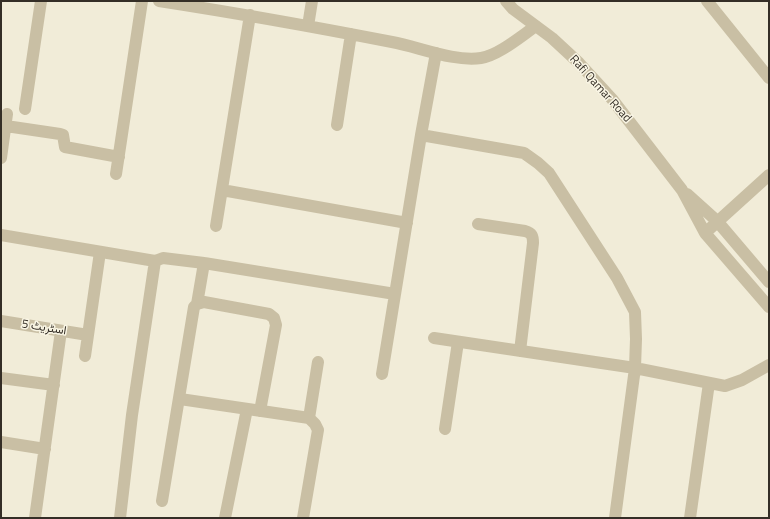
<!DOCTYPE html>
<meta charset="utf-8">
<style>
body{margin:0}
#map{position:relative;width:770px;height:519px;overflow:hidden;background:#f1ecd8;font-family:"Titillium Web",sans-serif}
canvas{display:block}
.frame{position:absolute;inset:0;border:2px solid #342e26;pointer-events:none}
</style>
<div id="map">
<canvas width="770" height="519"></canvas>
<div class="frame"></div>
</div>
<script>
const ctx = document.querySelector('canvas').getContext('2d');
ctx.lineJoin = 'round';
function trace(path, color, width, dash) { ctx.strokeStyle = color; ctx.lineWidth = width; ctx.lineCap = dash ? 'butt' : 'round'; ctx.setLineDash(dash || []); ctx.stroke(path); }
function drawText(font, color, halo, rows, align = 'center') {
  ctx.font = font + ' "Titillium Web",Vazirmatn,sans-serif'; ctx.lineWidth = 3; ctx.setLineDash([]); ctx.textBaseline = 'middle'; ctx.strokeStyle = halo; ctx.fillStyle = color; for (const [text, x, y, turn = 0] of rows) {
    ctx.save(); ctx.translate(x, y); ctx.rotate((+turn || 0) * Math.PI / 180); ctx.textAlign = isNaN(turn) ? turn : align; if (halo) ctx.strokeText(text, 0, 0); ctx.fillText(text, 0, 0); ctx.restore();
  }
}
trace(new Path2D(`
 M159,1C237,13 315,27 392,42C419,47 454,62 481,58C499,55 521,36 536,26
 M506,1L513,9L552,38L579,63L612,99L682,190L705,233L769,307
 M707,1L769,78
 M308,26L312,1
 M25,109L41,1
 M337,125L351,34
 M6,126L60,134L63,135L65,147L119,157
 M421,135L524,153L538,163L549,173L617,278L635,312L636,339L635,368L615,518
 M1,158L7,114
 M116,174L142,1
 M222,190L407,223
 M687,194L717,221L769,282
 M478,224L525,231C532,233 533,236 533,243L520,351
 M216,226L250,15
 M705,233L769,175
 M1,235L155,261L163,258L204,263L395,294
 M197,304L204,302L269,314L274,318L276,325L260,411
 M1,321L88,335
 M434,338L635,368L725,386L742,380L769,365
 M85,356L100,252
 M382,374L421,135L436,53
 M1,378L54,385
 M180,399L309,418L315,424L318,430L303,518
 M309,418L318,362
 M445,429L458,342
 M1,442L45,449
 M162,501L194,307L197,304L204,263
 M35,518L61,331
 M120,518L132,415L155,261
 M225,518L247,409
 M690,518L709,383`), '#c9bfa4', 12);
drawText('12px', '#342e26', '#f9f5e4', [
 ["Rafi Qamar Road",600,89,48],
 ["اسٹریٹ 5",44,328,9]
]);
</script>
